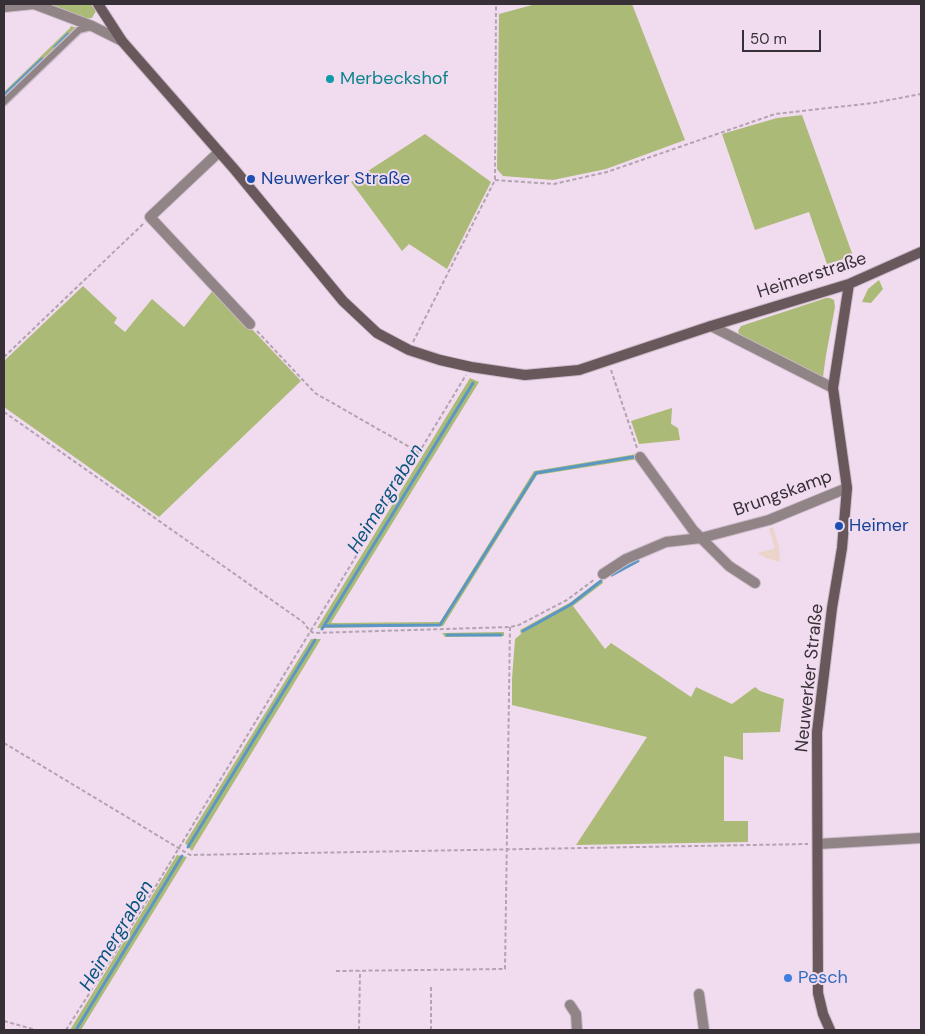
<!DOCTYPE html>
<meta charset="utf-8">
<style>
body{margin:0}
#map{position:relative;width:925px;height:1034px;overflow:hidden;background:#f0dcee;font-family:"DM Sans",sans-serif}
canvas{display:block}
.frame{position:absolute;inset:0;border:5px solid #383037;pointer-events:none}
.scale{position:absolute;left:742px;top:30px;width:79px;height:22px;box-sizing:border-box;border:2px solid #383037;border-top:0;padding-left:6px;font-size:15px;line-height:18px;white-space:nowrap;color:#383037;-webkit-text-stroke:4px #f0dcee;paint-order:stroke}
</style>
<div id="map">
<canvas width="925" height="1034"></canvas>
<div class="frame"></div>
<div class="scale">50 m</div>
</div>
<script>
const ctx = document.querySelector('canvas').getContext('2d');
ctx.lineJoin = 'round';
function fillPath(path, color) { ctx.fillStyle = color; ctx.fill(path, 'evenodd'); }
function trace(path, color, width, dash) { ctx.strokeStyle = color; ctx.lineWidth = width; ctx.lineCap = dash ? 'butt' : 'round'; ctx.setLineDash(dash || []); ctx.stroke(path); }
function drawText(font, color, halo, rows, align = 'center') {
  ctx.font = font + ' "DM Sans",sans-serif'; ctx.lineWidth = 4; ctx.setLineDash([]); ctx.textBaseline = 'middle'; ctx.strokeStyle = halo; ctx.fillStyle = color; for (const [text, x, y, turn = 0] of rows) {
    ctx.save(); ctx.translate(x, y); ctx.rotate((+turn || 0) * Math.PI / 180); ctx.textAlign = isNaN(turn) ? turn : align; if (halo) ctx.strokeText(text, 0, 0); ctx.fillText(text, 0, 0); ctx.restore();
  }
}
fillPath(new Path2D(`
 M773,527L779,547L780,562L766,558L758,553L775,548L769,529Z`), '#ebd4c9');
fillPath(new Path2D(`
 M48,4H91L96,11L92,18L84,19Z
 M536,4H632L685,140L606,169L553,180L503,176L497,169L499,14Z
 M71,26L77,28L4,98V92L70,28Z
 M802,115L853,256L827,264L809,212L755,230L722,134L777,118Z
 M425,134L491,182L447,269L409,244L402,251L351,182Z
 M879,280L883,289L871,303L862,302L868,289Z
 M83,286L117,318L114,323L125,332L152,299L184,327L214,289L301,381L159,517L4,407V361Z
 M826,298H830L834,300L835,307L826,355L823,377L820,379L786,358L741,338L738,331L741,326Z
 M470,378L479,382L331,623L440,622L534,471L637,454L638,459L537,475L443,626L317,628Z
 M672,408L671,424L678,428L680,440L639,444L631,421Z
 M601,579L603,583L573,606L605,649L611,643L691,697L696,687L732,704L755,687L760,691L784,699L780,732L743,733V760L724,756V821H748V842L576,845L647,737L512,705V679L515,639L521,634L520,630L571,602Z
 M504,632V636L445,637L442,633Z
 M311,639H321L192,851L185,843Z
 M177,855L187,857L81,1030H70Z`), '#acba77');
trace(new Path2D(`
 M55,47L68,34
 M4,95L42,59
 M612,575L638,561
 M324,626L440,625L536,473L633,457
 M322,629L473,383
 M523,631L570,605L601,581
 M447,635H501
 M188,847L315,640
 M76,1030L182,856`), '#5b97c4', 3);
const lane = new Path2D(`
 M4,102L79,30L91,27`);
const street = new Path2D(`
 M4,7L34,4L92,26L122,41
 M219,152L150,217L250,324
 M711,326L833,388
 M640,457L693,530L729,566L755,583
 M603,574L626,559L666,542L701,538L769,520L847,488
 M818,844L921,838
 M699,994L704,1030
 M570,1005L576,1014L577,1030`);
const secondary = new Path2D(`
 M98,4L122,41L235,170L343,301L377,333L409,350L440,360L471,367L525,375L579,370L711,326L849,284L921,252
 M830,1030L823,1014L818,993L817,732L832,608L842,548L847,488L833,388L849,284`);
trace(lane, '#cbbac9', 9);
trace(street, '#cbbac9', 12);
trace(secondary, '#cbbac9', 12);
trace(new Path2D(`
 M495,180L554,184L607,172L775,114L873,103L921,94
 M257,331L315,393L420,453
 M413,342L495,180L496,4
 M4,357L143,224
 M611,370L637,448
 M4,412L303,622L310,631L314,633L510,627L519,625L567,600L595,579
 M4,743L190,855L808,844
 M336,971L505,969L510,627
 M4,1021L36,1030
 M66,1030L117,950L466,375
 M359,1030L360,971
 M431,1030V986`), '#b3a3b1', 2, [4, 2.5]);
trace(lane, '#908486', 6);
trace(street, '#908486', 10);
trace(secondary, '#68575b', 10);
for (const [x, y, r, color] of [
 [330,79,5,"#0f9aa8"],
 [251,179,5,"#1a4fb4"],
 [839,526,5,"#1a4fb4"],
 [788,978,5,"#3f7fe0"]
]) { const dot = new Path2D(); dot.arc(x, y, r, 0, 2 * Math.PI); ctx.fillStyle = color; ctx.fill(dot); trace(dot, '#f0dcee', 2); }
drawText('18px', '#0d838f', '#f0dcee', [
 ["Merbeckshof",340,79]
], 'left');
drawText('18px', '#164399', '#f0dcee', [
 ["Neuwerker Straße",261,179],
 ["Heimer",849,526]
], 'left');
drawText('18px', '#383037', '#f0dcee', [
 ["Heimerstraße",812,276,-18],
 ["Brungskamp",783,494,-20],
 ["Neuwerker Straße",810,678,-84]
]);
drawText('18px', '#366cbe', '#f0dcee', [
 ["Pesch",798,978]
], 'left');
drawText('italic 19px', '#095480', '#f0dcee', [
 ["Heimergraben",386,499,-58],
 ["Heimergraben",117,936,-59]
]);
</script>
